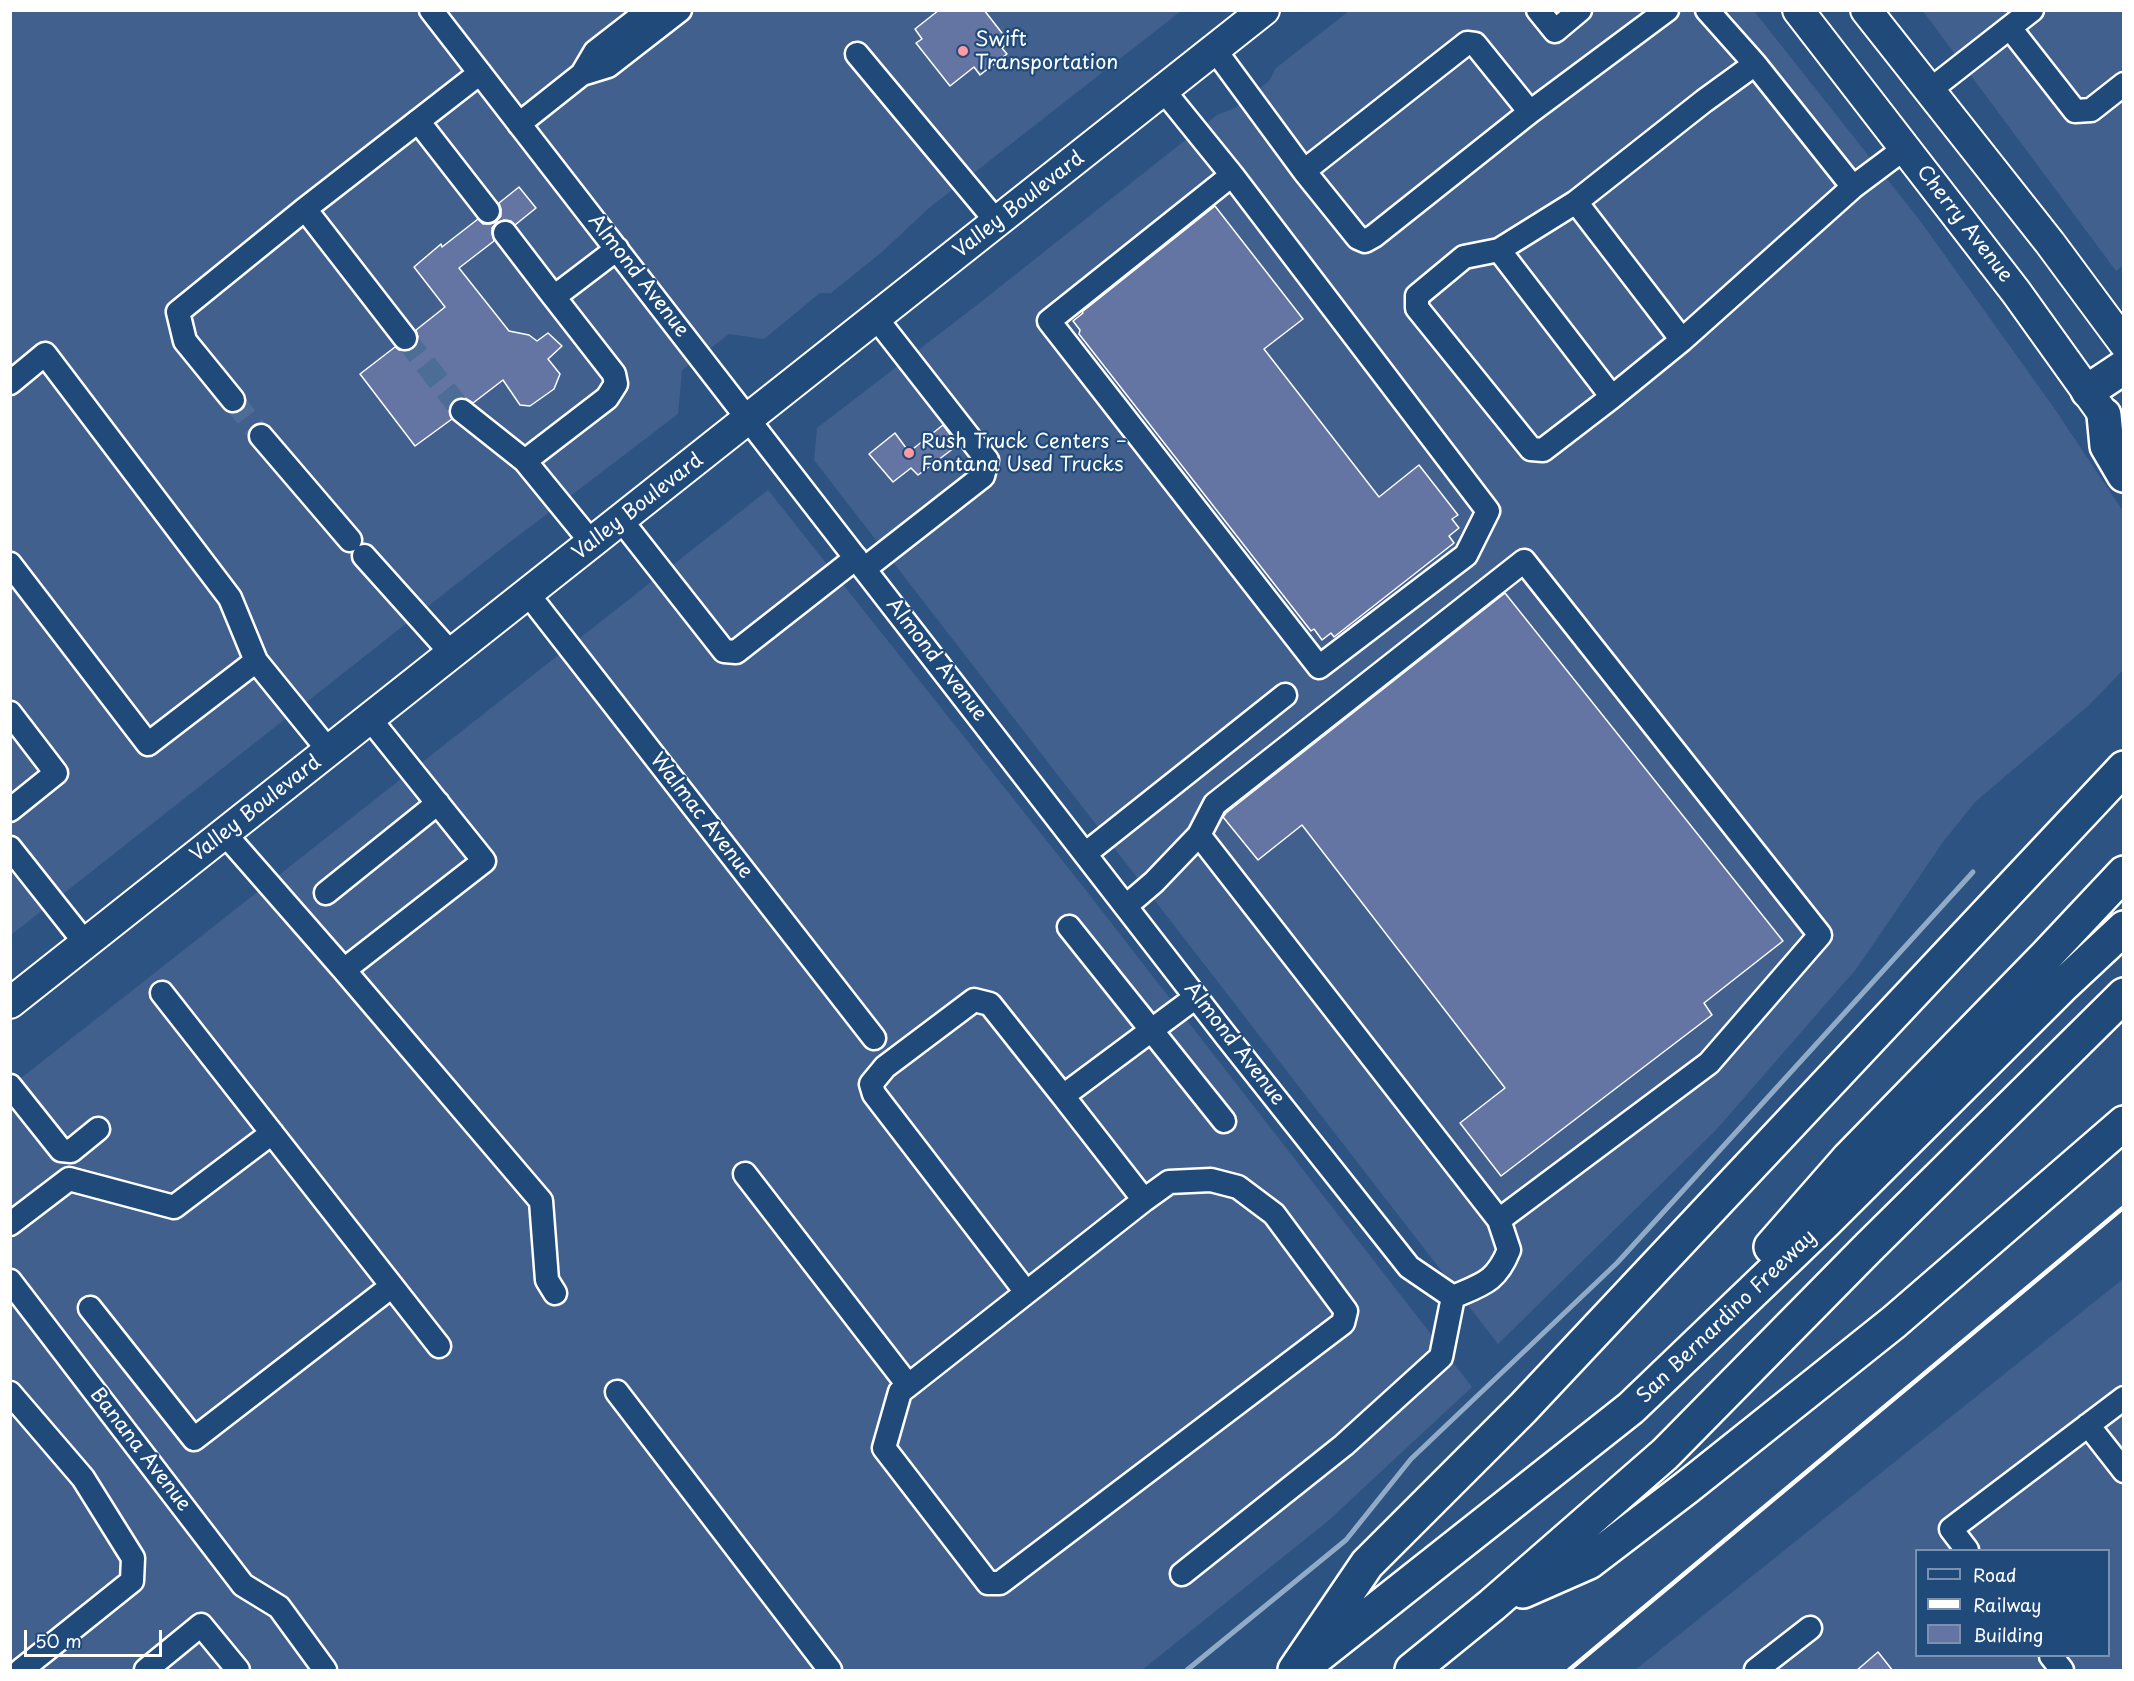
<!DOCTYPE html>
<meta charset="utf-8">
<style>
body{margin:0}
#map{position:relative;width:2134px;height:1681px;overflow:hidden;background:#2d5382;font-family:"Playpen Sans",sans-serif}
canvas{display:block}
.frame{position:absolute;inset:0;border:12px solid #fff;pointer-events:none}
.legend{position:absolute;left:1915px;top:1549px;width:195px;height:108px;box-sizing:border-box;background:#1f4a7a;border:2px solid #7992af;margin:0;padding:8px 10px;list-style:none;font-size:18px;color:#fff}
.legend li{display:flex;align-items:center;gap:12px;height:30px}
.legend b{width:30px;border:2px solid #7992af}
.scale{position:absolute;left:24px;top:1630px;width:138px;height:27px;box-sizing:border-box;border:3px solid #fff;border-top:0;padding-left:8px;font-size:18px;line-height:21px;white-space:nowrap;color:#fff;-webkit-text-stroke:4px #1f4a7a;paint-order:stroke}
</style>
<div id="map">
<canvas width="2134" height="1681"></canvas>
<div class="frame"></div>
<ul class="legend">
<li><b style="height:8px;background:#1f4a7a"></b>Road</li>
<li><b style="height:8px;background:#fff"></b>Railway</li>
<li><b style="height:16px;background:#6475a4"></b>Building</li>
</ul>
<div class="scale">50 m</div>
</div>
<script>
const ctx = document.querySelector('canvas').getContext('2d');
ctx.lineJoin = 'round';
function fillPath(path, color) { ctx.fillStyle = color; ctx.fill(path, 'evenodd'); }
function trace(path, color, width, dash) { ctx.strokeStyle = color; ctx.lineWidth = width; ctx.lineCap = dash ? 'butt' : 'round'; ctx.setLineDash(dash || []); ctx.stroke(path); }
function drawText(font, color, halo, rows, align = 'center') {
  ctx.font = font + ' "Playpen Sans",sans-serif'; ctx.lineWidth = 4.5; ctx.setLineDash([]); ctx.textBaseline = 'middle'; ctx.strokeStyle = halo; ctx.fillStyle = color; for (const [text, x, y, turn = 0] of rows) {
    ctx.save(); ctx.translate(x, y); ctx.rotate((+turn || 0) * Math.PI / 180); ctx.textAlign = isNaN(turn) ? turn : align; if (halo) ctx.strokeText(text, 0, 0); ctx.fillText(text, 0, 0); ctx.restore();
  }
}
fillPath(new Path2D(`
 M11,11H1181L929,208L882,252L831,293H820L764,339L729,334L682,370L678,414L497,552L11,935Z
 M1349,11H1754L1921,222L2054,408L2123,511V670L2088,706L1975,802L1943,842L1857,968L1716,1130L1498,1344L814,460L817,428L977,305L1217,115L1235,108L1269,81L1276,68Z
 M1923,11H2123L2124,265L2116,271Z
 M768,490L1081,884L1472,1387L1328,1521L1142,1670H11V1086Z
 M2123,1279V1670H1635L2088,1307ZM1916,1550H2108V1656H1916Z`), '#42608e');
trace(new Path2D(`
 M1187,1670L1346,1540L1411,1459L1617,1263L1973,872`), '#91abc7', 5);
const building = new Path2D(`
 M939,10H984L1009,42L1002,48L1007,54L980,75L974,67L950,86L916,43L922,39L915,29Z
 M519,187L536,208L515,225L511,221L504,220L496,223L492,228V234L494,241L459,268L509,331L529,335L537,341L548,333L562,346L548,359L560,374L554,389L530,406L520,405L503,380L473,403L465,398L457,399L452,402L449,408L452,419L415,446L360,374L395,347L399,350L406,351L414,348L417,344L418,337L416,330L445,307L414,267L441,244L442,247L478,219L483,224H490L496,222L501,216V209L499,203Z
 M1215,206L1303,319L1264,349L1379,497L1419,465L1458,515L1452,519L1459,528L1449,536L1454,543L1334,637L1331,633L1322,640L1314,629L1311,631L1079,334L1080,330L1073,321L1083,313L1082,312Z
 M943,425L958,445L918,475L911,468L893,482L869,454L895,433L909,452Z
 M1505,593L1783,941L1704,1003L1712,1015L1501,1176L1460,1123L1505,1088L1302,825L1258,860L1223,817L1226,813Z
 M1878,1652L1893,1671H1856Z`);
fillPath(building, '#6475a4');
trace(building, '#fff', 1.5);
trace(new Path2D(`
 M405,338L462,411
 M233,400L261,436`), '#4c6d95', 22, [22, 11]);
const minor = new Path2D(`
 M431,10L1226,1036L1409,1267L1453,1297
 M1538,10L1555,31L1580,10
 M1707,10L1755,64
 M2010,28L2075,111L2091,110L2124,84
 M1215,50L1304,171L1467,43L1475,44L1530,112L1667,10
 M857,54L997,222
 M582,74L608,66L680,10
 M1930,90L2032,10
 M1164,91L1232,175L1488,511L1466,555L1319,667L1049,321L1232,175
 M418,121L488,211
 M519,124L582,74L595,52L649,10
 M1304,171L1358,238L1365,241L1374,236L1530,112
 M1853,187L1755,64L1704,101L1576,202L1499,250L1464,257L1417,296V308L1531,449L1543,450L1612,397L1682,340L1853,187L1905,148
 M1576,202L1682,340
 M305,209L405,338
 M505,233L554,297
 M1499,250L1612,397
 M10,383L45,354L230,598L256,661L329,751
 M233,400L185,341L178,312L305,209L480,73
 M462,411L525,461
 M261,436L350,540
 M621,520L724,651L736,652L856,558
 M592,543L525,461L607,398L616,384L614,374L554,297L617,249
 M364,556L452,654
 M10,564L148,744L256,661
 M864,569L983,476L987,460L876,318
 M528,594L874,1038
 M10,713L56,773L10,810
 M225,834L344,970L541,1201L547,1280L555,1293
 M1199,835L1499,1220L1509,1250C1496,1282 1483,1284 1453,1297
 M10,848L86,944
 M1085,854L1285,695
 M326,893L438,803
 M1126,906L1154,882L1199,835L1215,804L1524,561L1820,935L1709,1063L1499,1220
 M1069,927L1224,1121
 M344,970L484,861L370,719
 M162,993L439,1346
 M10,1086L61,1150L71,1151L98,1129
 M745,1174L908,1385
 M1144,1200L1169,1182L1211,1180L1238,1187L1274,1214L1346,1311L1343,1323L1000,1583H988L884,1448L900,1392L1144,1200L1063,1096L1196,997
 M10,1224L69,1179L174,1207L272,1133
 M10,1281L243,1585L279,1607L325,1670
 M1026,1292L874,1094L871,1084L885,1067L974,1000L990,1004L1063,1096
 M90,1308L194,1439L392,1286
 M617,1392L830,1670
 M10,1393L83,1478L133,1558L132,1581L21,1670
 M2088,1425L2124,1471
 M1967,1550L1951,1529L2124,1398
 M1182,1574L1344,1445L1441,1357L1453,1297
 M2051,1656L2062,1670
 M146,1670L201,1625L238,1670
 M1756,1670L1810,1628`);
const major = new Path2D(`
 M1798,10L2016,292L2102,412
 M1866,10L2050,243L2124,343
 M10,1003L1264,10`);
const highway = new Path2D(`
 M2088,391L2124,367
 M2104,415L2107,446L2124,475
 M1771,1247L1849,1158L2046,956L2124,873
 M1523,1591L1589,1562L1686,1488L1894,1322L2124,1123
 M1315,1658L1631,1408L1825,1222L2061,987L2124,928
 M1295,1670L1367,1564L1523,1408L2124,768
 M1412,1670L1492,1605L1665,1454L1868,1248L2124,995`);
trace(minor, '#fff', 27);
trace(major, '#fff', 34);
trace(highway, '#fff', 38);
trace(minor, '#1f4a7a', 22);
trace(major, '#1f4a7a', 30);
trace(highway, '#1f4a7a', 33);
trace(new Path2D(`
 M1569,1670L2124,1207`), '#fff', 4.5);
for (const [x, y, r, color] of [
 [963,51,6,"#ff9aa2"],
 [909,453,6,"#ff9aa2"]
]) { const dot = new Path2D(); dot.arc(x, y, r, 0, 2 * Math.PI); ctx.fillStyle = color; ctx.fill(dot); trace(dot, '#1f4a7a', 2); }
drawText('20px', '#fff', '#1f4a7a', [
 ["Swift",975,40],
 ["Transportation",975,63],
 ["Rush Truck Centers –",921,442],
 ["Fontana Used Trucks",921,465]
], 'left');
drawText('20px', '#fff', '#1f4a7a', [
 ["Valley Boulevard",1019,205,-38],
 ["Cherry Avenue",1964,224,52],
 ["Almond Avenue",638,276,52],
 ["Valley Boulevard",638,507,-38],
 ["Almond Avenue",936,660,52],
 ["Valley Boulevard",256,809,-38],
 ["Walmac Avenue",701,816,52],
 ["Almond Avenue",1234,1044,52],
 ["San Bernardino Freeway",1727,1317,-44],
 ["Banana Avenue",140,1450,52]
]);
</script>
